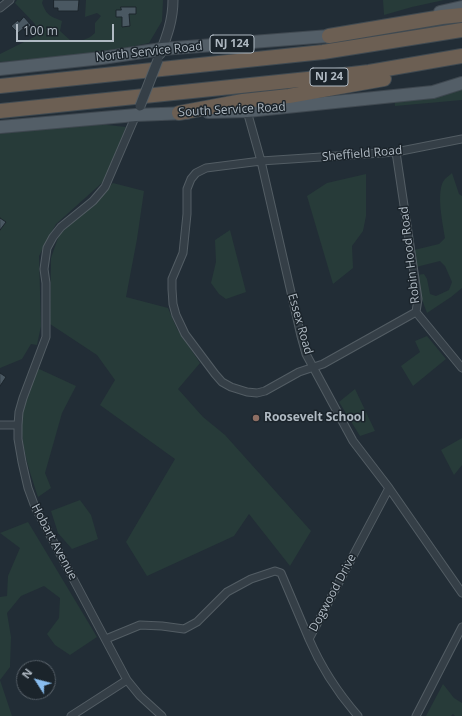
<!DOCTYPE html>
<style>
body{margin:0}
#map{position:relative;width:462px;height:716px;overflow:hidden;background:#222d36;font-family:"Open Sans",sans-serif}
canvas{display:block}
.north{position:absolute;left:16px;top:660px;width:40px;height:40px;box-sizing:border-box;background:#1b242b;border:1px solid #576068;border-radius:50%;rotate:306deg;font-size:11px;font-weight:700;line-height:16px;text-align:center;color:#b0bac3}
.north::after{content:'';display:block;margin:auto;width:14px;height:18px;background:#89bdef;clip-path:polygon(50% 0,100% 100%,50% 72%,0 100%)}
.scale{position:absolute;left:16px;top:24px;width:98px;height:18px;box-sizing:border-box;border:2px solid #b0bac3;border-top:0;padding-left:5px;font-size:12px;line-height:14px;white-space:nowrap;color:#b0bac3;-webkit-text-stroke:3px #1b242b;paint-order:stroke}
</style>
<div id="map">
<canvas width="462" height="716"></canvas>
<div class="north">N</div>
<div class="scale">100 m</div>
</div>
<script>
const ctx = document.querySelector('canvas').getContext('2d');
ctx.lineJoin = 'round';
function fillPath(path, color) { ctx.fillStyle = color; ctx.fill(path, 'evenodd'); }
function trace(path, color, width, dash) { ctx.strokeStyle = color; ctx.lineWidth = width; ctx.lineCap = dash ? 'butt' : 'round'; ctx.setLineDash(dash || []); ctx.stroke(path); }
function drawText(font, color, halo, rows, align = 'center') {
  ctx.font = font + ' "Open Sans",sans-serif'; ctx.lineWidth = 3; ctx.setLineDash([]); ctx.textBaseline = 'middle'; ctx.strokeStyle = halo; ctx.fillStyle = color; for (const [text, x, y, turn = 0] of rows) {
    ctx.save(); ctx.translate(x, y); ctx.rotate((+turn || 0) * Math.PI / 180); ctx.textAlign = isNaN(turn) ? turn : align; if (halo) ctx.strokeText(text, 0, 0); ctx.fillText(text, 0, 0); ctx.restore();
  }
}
fillPath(new Path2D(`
 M17,0H43L42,3C47,16 50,16 62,21L60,31L71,41C81,41 88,40 95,33V23L101,16L97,13L85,17L86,0H163L162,21L149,43L115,50L68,57L0,62V54L36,36L35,24L15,3Z
 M383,0H444L412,7L384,15Z
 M462,87V100L395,106L394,98Z
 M89,123L126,127L104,181L56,224L39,256L41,326L37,345L31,344L22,359L0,368V134Z
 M452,173L459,194L462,196V288L451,297L427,313L421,297L417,275L424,274L427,279L430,294L436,296L449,290L452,282L445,266L440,261L416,267L414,250L439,244L445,238C443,224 435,190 445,179C447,177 450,175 452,173Z
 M366,174V216L363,231L352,246L353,268L333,284L307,196L327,183Z
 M113,183L144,191L137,239L126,297L168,308L177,329L200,363L178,389L203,417L225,435L311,531L290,566L249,514L234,536L147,576L126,542L175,459L100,405L115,380L97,355L50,324L51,258L59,235Z
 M230,230L246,292L226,299L219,294L211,283L216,262L215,240Z
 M427,336L446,359L413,386L401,366L420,352L415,341Z
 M37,368L76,386L62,413L45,473L51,488L38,497C29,469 17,437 24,407C28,394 33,381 37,368Z
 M355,389L375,431L360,436L339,402Z
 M462,438V465L454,475L441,450Z
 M80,500L91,515L98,539L72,549L58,533L51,511Z
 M28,522L97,637L70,655L55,645L47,634L59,618L60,598L44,586L21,596L7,613L11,637L10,667L0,680L12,716H0V597L7,596L8,576L20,548L0,533Z
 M443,684L454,698L462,703V716H455L453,714L451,716H426Z`), '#273b39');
const building = new Path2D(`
 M54,0H79L78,11H58V8H54Z
 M121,7H136V14H129L130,26L122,27V17H116V10H121Z
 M24,17L31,25L27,30L25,27L18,33L11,26L18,20L19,22Z
 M0,218L6,222L0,230Z
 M0,373L6,377L0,386Z`);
fillPath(building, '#4a5862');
trace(building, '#1d262d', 1);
const minor = new Path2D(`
 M0,8L10,0
 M247,111L261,161L301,336L306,354L353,441L389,488L462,593
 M136,115L105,187L93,201L61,227L53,237L47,248L44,269L46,283V337L23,398L19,412L18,425V439L22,462L28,488L35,507L127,680L140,696L162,716
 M396,152L418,299L416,312L323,364L299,372L265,391L257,393L247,392L231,387L222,382L215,374L185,334L176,315L173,304L172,289V279L183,253L187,214V189L191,179L196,173L206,168L261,161L396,152L462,139
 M416,312L462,368
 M0,425H18
 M106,639L140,625L162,626L184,629L197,622L227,592L251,579L275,571L281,573L309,639
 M71,716L127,680
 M358,716C338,693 321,667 309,639L389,488
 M416,716L462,627`);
const tertiary = new Path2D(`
 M160,54C167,36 173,20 173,0`);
const primary = new Path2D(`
 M440,12L462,7
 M0,69L102,58L162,49L329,36L338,34
 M208,112L247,111L433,92L462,83
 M0,127L136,115L187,113`);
const motorway = new Path2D(`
 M329,36L442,17L462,15
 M0,86L323,52L462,30
 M0,111L327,77L369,72L462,56
 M179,113L243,101L289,96L384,79`);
trace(minor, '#535d64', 9);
trace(tertiary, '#535d64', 11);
trace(primary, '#3f4850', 14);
trace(motorway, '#404a51', 16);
trace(minor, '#353f47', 7);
trace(tertiary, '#353f47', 9);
trace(primary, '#535e67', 12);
trace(motorway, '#6c5f53', 14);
const tertiaryBridge = new Path2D(`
 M140,106L158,60`);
trace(tertiaryBridge, '#535d64', 11, []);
trace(tertiaryBridge, '#353f47', 9);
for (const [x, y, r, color] of [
 [256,418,4,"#8d6e63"]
]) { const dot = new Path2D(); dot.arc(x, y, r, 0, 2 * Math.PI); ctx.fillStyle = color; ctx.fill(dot); trace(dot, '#1b242b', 1.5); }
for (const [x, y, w] of [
 [232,44,44],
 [329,77,38]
]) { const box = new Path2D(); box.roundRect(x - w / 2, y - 9, w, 18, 3); ctx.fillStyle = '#1b242b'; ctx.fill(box); trace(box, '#b0bac3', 1); }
drawText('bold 11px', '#b0bac3', null, [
 ["NJ 124",232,44],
 ["NJ 24",329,77]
]);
drawText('12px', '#b0bac3', '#1b242b', [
 ["North Service Road",149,52,-6],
 ["South Service Road",232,110,-3],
 ["Sheffield Road",362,154,-5],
 ["Robin Hood Road",410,255,-97],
 ["Essex Road",300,324,74],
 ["Hobart Avenue",54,542,62],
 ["Dogwood Drive",333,593,-62]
]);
drawText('bold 12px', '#b0bac3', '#1b242b', [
 ["Roosevelt School",264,418]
], 'left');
</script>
